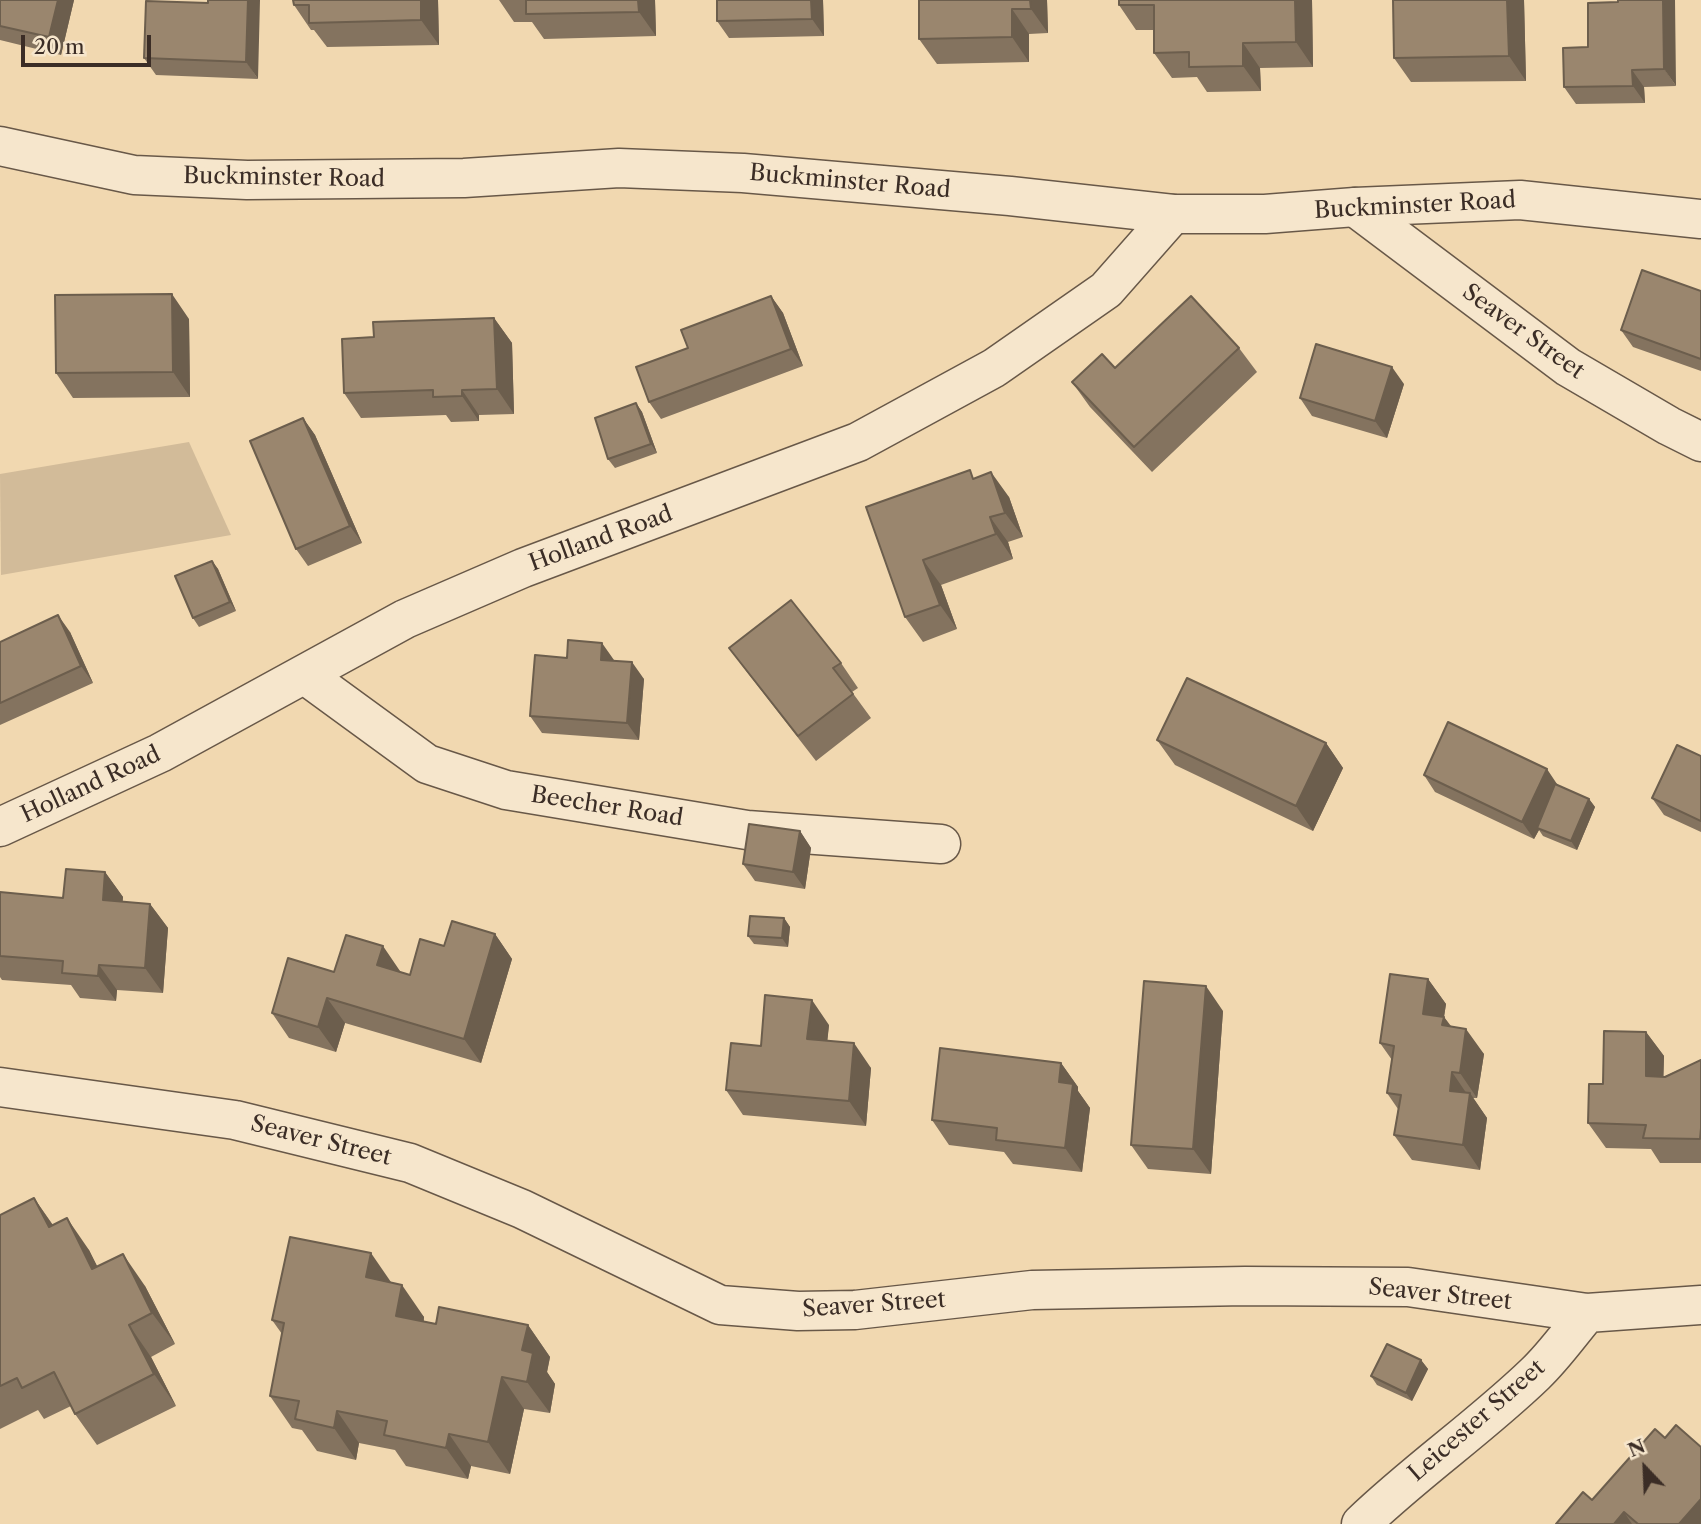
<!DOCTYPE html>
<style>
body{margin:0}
#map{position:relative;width:1701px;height:1524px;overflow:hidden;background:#f1d8b0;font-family:"Libre Caslon Text",serif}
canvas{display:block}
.north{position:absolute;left:1610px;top:1433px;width:70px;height:70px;-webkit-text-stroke:5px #f6e6cc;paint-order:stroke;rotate:337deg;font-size:19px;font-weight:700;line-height:28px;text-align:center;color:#3b2d26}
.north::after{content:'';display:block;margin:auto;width:24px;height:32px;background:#3b2d26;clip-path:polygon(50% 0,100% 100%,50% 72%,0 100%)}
.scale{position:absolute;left:21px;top:35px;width:130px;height:32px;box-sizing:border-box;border:4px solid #3b2d26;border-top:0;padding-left:9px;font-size:21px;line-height:24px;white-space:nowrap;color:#3b2d26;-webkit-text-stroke:5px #f6e6cc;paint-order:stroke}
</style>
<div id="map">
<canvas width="1701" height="1524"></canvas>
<div class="north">N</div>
<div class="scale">20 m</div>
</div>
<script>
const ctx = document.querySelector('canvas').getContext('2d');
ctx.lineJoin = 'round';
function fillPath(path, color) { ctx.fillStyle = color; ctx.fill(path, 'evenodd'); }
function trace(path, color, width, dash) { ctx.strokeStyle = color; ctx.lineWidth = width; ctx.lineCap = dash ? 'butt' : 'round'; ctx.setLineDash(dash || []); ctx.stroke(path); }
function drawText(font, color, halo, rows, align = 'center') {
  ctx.font = font + ' "Libre Caslon Text",serif'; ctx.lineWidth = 7; ctx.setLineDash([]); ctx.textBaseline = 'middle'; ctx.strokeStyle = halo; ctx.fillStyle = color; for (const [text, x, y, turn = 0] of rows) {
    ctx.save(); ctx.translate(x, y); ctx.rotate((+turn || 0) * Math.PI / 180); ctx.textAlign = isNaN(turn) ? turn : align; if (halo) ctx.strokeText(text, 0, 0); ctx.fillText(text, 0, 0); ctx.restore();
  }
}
fillPath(new Path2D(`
 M189,442L231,535L1,575L0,474Z`), '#d2bb99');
const minor = new Path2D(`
 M1355,207L1568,367L1669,426L1701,442
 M305,675L427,764L506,790L747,830L941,844
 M0,827L160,753L405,619L523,568L858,442L994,368L1106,290L1173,214
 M0,1087L235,1120L410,1163L522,1209L720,1305L798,1311L855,1310L1032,1290L1245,1286L1408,1287L1587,1313L1701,1305
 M1361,1524C1416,1471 1480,1427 1535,1374C1554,1356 1570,1333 1587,1313`);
const tertiary = new Path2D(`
 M0,146L134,175L247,180L464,178L619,168L743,173L1010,196L1173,214H1265L1355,207L1520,200L1701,219`);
trace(minor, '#685848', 41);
trace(tertiary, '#685848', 41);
trace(minor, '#f6e6cc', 38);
trace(tertiary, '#f6e6cc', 38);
fillPath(new Path2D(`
 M0,0H74L61,55L0,40Z
 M438,0L439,45L327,47L314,30H311L294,5Z
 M499,0H655L656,36L544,39L532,22H514Z
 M717,0H823L824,36L729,38L717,21Z
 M919,0H1047L1048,33L1029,34V62L937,64L919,39Z
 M1312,0L1313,67L1260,68L1261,91L1207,92L1197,77L1172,78L1154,53V30H1136L1119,5Z
 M1393,0H1524L1526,81L1411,82L1394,58Z
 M1618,0L1676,86L1644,87L1645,103L1576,104L1564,87L1618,2Z
 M208,3L258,79L156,75L144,58Z
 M1701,291V371L1633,347L1621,330Z
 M771,296L783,313L803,366L661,419L649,402Z
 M494,318L512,343L514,414L479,415V421L451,422L446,415L361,418L344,393L374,337Z
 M189,319L190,397L73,398L56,373Z
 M1239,348L1257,372L1152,472L1090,407L1072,382Z
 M1404,384L1387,438L1312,416L1300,398Z
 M636,403L642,412L657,453L615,468L608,459Z
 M303,418L315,435L362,543L308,566L296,549Z
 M976,478L1009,497L1023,537L1008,542L1013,559L941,585L957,629L923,642L905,617L866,507Z
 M212,561L218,569L236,611L199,627L193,618Z
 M70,632L93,683L0,725V642Z
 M729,648L841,663L858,688L852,692L871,718L816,761L747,672Z
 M567,658L614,660V661L644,679L639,740L542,733L530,716Z
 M1157,740L1326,743L1343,768L1313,831L1175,765Z
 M1701,756V832L1664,815L1652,798Z
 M1424,775L1558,785L1589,799L1595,807L1577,850L1543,836L1539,830L1534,839L1435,792Z
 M800,831L811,848L805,889L755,881L743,864Z
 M105,872L123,897L122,902L150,904L168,928L163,993L117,990L116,1001L80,998L71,985L2,980L0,977V892L63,898Z
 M784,918L790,927L788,947L754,944L748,936Z
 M495,934L512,959L481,1063L345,1023L336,1052L289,1038L272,1013L334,972L400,971V972L410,975L444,946Z
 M1428,979L1446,1004L1444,1017L1451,1026L1484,1054L1477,1098H1473L1487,1118L1480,1170L1412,1160L1394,1135L1398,1109L1387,1093L1392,1060L1380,1043Z
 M1223,1011L1211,1174L1148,1169L1131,1145Z
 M829,1025L827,1041L871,1068L866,1126L743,1115L726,1090L761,1046Z
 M1646,1032L1664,1056L1663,1077L1701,1060V1163H1660L1651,1149L1606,1148L1588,1123L1603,1084Z
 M1061,1063L1078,1087V1091L1090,1108L1082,1172L1013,1164L1004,1152L949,1145L932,1120Z
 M34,1198L53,1225L89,1250L97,1267L145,1286L175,1344L151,1357L176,1406L97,1445L75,1414L71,1406L44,1419L38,1410L0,1429V1215Z
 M391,1282L424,1317V1321L436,1324L528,1325L550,1357L547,1372L555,1384L550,1413L524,1409L510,1474L471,1466L468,1479L406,1466L395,1450L359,1443L356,1460L317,1451L302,1430L292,1428L270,1396L282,1334L272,1320Z
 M1421,1360L1428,1369L1412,1401L1377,1385L1371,1376Z
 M1665,1438L1701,1524H1556L1592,1500Z`), '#84735f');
fillPath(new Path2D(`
 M58,0H74L61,55L49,37Z
 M248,0H260L258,79L246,62Z
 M421,0H438L439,45L421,20Z
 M638,0H655L656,36L639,12Z
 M811,0H823L824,36L812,19Z
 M1030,0H1047L1048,33L1031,9Z
 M1295,0H1312L1313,67L1296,42Z
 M1507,0H1524L1526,81L1509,56Z
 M1663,0H1675L1676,86L1664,69Z
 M1012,9L1029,34V62L1012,37Z
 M1243,43L1260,68L1261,91L1243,66Z
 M1632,70L1644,87L1645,103L1633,86Z
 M172,294L189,319L190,397L173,372Z
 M771,296L783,313L803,366L791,349Z
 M494,318L512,343L514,414L497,389Z
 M1392,367L1404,384L1387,438L1375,421Z
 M462,390L479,415V421L462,396Z
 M636,403L642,412L657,453L651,444Z
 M303,418L315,435L362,543L350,526Z
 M991,472L1009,497L1023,537L1005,513Z
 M990,517L1008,542L1013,559L996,534Z
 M923,560L941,585L957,629L940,605Z
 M212,561L218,569L236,611L230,602Z
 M58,615L70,632L93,683L81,666Z
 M602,643L614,660L613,677L601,660Z
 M632,662L644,679L639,740L627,723Z
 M1326,743L1343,768L1313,831L1296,806Z
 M1547,769L1559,787L1537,828L1539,830L1534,839L1522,822Z
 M1589,799L1595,807L1577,850L1571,841Z
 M800,831L811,848L805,889L793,872Z
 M105,872L123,897L121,925L103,900Z
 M150,904L168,928L163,993L145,968Z
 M784,918L790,927L788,947L782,938Z
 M495,934L512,959L481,1063L464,1039Z
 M383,946L400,971L394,989L377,965Z
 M99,965L117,990L116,1001L98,976Z
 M1428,979L1446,1004L1443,1023L1444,1017L1461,1041L1423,1014Z
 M1206,986L1223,1011L1211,1174L1193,1149Z
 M327,998L345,1023L336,1052L318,1027Z
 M812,1000L829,1025L825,1064L807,1039Z
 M1466,1029L1484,1054L1477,1098L1460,1073Z
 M1646,1032L1664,1056L1663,1101L1646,1076Z
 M854,1043L871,1068L866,1126L849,1101Z
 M1061,1063L1078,1087V1091L1090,1108L1082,1172L1065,1148L1059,1082Z
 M1452,1072L1469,1097L1470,1093L1487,1118L1480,1170L1463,1145L1450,1091Z
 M34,1198L56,1230L49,1227Z
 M67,1218L89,1250L115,1301L92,1269Z
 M371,1253L393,1285L366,1277Z
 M123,1254L145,1286L175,1344L152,1313Z
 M402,1285L424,1317L418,1347L396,1316Z
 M129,1325L151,1357L176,1406L154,1374Z
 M528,1325L550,1357L547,1372L555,1384L550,1413L527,1382L522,1350Z
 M1421,1360L1428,1369L1412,1401L1406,1393Z
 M502,1377L524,1409L510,1474L488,1442Z
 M337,1411L359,1443L356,1460L334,1428Z
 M449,1434L471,1466L468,1479L446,1448Z
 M1701,1499V1524H1679Z
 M1624,1512L1632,1524H1614Z`), '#6c5e4d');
const building = new Path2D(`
 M0,0H58L49,37L0,26Z
 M208,0H248L246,62L144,58L146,1L208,3Z
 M293,0H421V20L309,23V5H294Z
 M526,0H638L639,12L526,14Z
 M717,0H811L812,19L717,21Z
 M919,0H1030L1031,9H1012V37L919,39Z
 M1119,0H1295L1296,42L1243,43V66L1189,67V52L1154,53V5H1119Z
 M1393,0H1507L1509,56L1394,58Z
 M1618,0H1663L1664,69L1632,70L1633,86L1564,87L1563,48L1588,47V3L1618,2Z
 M1642,270L1701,291V359L1621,330Z
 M172,294L173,372L56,373L55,295Z
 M771,296L791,349L649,402L636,367L688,348L681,330Z
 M1191,296L1239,348L1134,447L1072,382L1102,354L1115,368Z
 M494,318L497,389L462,390V396L433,397V390L344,393L342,339L374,337L373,322Z
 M1316,344L1392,367L1375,421L1300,398Z
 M636,403L651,444L608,459L595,418Z
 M303,418L350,526L296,549L250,441Z
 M970,470L973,479L991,472L1005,513L990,517L996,534L923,560L940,605L905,617L866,507Z
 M212,561L230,602L193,618L175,576Z
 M791,600L841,663L833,668L853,694L798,736L729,648Z
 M58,615L81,666L0,703V642Z
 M568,640L602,643L601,660L632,662L627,723L530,716L535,655L567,658Z
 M1187,678L1326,743L1296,806L1157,740Z
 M1448,722L1547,769L1522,822L1424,775Z
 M1677,745L1701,756V821L1652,798Z
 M1555,784L1589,799L1571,841L1537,828Z
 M749,824L800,831L793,872L743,864Z
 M66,869L105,872L103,900L150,904L145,968L99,965L98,976L62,973L63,961L0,956V892L63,898Z
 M750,916L784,918L782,938L748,936Z
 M452,921L495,934L464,1039L327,998L318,1027L272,1013L288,958L334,972L346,935L383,946L377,965L410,975L420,939L444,946Z
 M1390,974L1428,979L1423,1014L1444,1017L1442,1025L1466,1029L1460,1073L1452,1072L1450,1091L1470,1093L1463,1145L1394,1135L1401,1095L1387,1093L1394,1046L1380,1043Z
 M1144,981L1206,986L1193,1149L1131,1145Z
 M765,995L812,1000L807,1039L854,1043L849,1101L726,1090L731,1043L761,1046Z
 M1604,1031L1646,1032V1076L1665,1077L1701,1060V1128L1700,1139L1643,1138L1646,1125L1588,1123L1589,1084H1603Z
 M940,1048L1061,1063L1059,1082L1073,1084L1065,1148L996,1140L997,1128L932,1120Z
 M34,1198L49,1227L67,1218L92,1269L123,1254L152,1313L129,1325L154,1374L75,1414L54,1372L22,1388L17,1378L0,1386V1215Z
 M290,1237L371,1253L366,1277L402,1285L396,1316L436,1324L439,1307L528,1325L522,1350L533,1353L527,1382L502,1377L488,1442L449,1434L446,1448L384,1435L387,1421L337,1411L334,1428L295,1419L299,1401L270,1396L284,1323L272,1320Z
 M1387,1344L1421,1360L1406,1393L1371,1376Z
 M1676,1425L1701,1447V1499L1679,1524H1638L1624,1512L1614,1524H1556L1583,1492L1592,1500L1655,1429L1665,1438Z`);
fillPath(building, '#9a866e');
trace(building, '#6c5e4d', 2);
drawText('23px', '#3b2d26', '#f6e6cc', [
 ["Buckminster Road",284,178,1],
 ["Buckminster Road",850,182,5],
 ["Buckminster Road",1415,206,-3],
 ["Seaver Street",1523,332,36],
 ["Holland Road",601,539,-20],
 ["Holland Road",91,785,-25],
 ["Beecher Road",607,807,9],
 ["Seaver Street",321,1141,14],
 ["Seaver Street",1440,1295,6],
 ["Seaver Street",874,1305,-4],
 ["Leicester Street",1477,1421,-41]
]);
</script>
